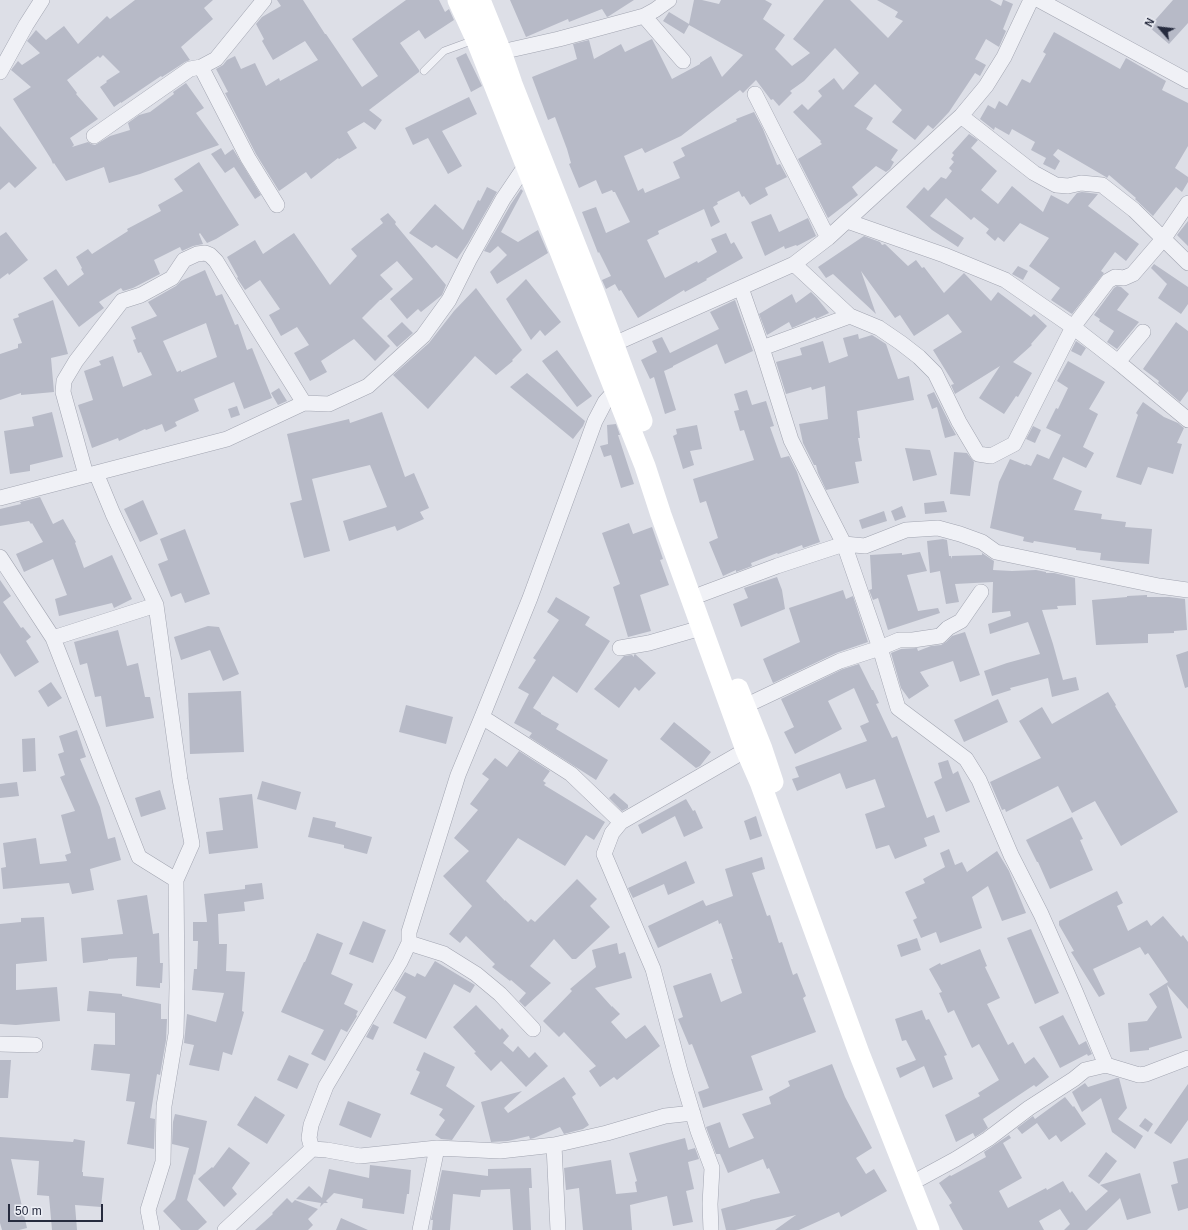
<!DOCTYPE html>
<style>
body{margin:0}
#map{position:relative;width:1188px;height:1230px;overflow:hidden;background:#dddfe7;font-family:Helvetica,sans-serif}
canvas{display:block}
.north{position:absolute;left:1140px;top:8px;width:40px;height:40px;-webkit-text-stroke:3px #eceef5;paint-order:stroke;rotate:298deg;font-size:11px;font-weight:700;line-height:16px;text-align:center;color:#262b3e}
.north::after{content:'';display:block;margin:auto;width:14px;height:18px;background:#262b3e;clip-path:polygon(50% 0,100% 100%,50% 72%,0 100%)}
.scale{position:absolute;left:8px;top:1204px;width:95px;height:18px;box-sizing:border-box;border:2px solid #262b3e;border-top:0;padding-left:5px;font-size:12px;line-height:14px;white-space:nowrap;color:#262b3e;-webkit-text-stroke:3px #eceef5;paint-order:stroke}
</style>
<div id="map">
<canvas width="1188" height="1230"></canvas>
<div class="north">N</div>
<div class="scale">50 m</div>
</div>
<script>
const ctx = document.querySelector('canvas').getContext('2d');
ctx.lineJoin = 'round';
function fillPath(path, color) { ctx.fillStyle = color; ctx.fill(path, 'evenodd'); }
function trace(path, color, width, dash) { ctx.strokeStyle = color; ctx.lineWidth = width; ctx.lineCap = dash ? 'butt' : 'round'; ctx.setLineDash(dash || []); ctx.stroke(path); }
fillPath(new Path2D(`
 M135,0H213L204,8L213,19L181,47L190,60L185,62L162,77L161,76L121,103V102L114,107L100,87L107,82L106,81L120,72L103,55L100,58L98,56L67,80L77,93L76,94L98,119L70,138L74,145L72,147L88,142L91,144L95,145L110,136L130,130L128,123L139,115L150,112L174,94L173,92L186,83L204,108L196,113L219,145L140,174L109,183L104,167L66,181L54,163L53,164L51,159L13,99L31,87L11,70L18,61L22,65L40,53L27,41L36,30L46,40L64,26L78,44L107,16L110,19Z
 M277,0H303L325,34H326L362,87L378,76L352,39L406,0H439L445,12L449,9L454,20L425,39L419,30L400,43L419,70V72L369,110L382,120L375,130L364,122L347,132L357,148L339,159L338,158L311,179L306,172L279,191L256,154L225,93L228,92L216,69L223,65L227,60L235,56L241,69L255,63L266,86L279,78L280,81L318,60L305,41L273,60L262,41L264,39L256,24L262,17L281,6Z
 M510,0H634L609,16L607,17L602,9L569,22L568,19L526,37Z
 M694,0H702L719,4L721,0H765L772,4L763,19L785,35L775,49L792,66L810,53L793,39L824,0H850L888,38L903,21L895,17L898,12L877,0H990L1001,6L1003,0H1004L1013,4L1003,29L1006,31L999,47L986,39L975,59L986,65L980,76L975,73L949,112L933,129L928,125L915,140L892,122L902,110L875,84L854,106L873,118L866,129L898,150L891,160L894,162L890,169L886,172L876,166L852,187L858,195L828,218L798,159L822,144L820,142L821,141L793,112L802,104L808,110L822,96L818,91L834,78L843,90L859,73L835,48L804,81L790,91L792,93L779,106L773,99L771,100L756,80L743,93L740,90L681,136L645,153L642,148L624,156L638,191L643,188L645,193L680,178L673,162L685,156L681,148L737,121L736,119L754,112L763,129L777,165L780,164L787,177L765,188L768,195L750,205L744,196L742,197L739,191L717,202L718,204L713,207L720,222L711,227L704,209L658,231L659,234L647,240L665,278L697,261L698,263L717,252L711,239L726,233L731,244L734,242L743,258L706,279L707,280L685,292L684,290L638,318L621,290L619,291L615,284L606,289L602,280L611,276L599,252L598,253L582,212L596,207L606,233L630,222L615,192H613L612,190L602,194L596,180L579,188L569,164L571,163L567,149L555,117L548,120L532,77L577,59L573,44L589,40L594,59L621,44L625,52L652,39L672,79L700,64V63L711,56L722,77L743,55L689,25L684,34L663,21L669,12L689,24Z
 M1173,0H1188V23L1169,44L1149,27Z
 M1054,32L1120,69L1126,58L1138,65L1166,81L1162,90L1188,103V146L1175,168L1188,177V182L1182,192L1176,187L1153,216L1135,199L1136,198L1109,175L1107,178L1106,177L1058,149L1053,155L1060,161L1055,170L1043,164L1046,158L1031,150L1035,142L1012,129L1009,135L995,127L994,130L980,119L988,105L995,109L999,101L1007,106L1022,79L1030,83L1046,54L1043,52Z
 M466,53L482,86L471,92L456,58Z
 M469,97L477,114L442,131L462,166L448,174L428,138L413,145L405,128Z
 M0,126L37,168L15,188L9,182L0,190Z
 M969,134L978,140L971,148L997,171L981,190L998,204L1012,186L1043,212L1051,195L1068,204L1077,193L1082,192L1098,194L1088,206L1139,244L1126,261L1115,252L1101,271L1104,273L1072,314L1051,300L1060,288L1029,266L1049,238L1020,223L1004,242L998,237L995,241L986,233L989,229L974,217L971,220L946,198L930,216L964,238L958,247L932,230L906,207L924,187L928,191L941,177L946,179L952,171L949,168L954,162L951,159L954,155L952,153Z
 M221,148L225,155L233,149L261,195L255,199L234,167L225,173L211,154Z
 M199,162L239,225L216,239L207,243L200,233L199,234L203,244L193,246L182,251L180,247L154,260L160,274L133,288L123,291L121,288L99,302L104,308L79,327L43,278L56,269L68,286L84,274L81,269L82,268L76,257L88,249L92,254L128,231L127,229L161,211L158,205L183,191L174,179Z
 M487,187L497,192L468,243L457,259L436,245L432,248L409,233L435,204L463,230L478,200L480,201Z
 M521,189L523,191L501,232L518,242L538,230L548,253L497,284L490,272L507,255L498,246L490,253L484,251L511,204Z
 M388,213L396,222L395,224L446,285L442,295L421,312L418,309L407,319L390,299L413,279L397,261L380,275L393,289L381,300H380L362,318L390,346L375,361L354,339L321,361L327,372L310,381L294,353L309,345L297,327L281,336L269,315L280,309L260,280L245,290L237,278L238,277L227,257L255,240L263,254L294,233L330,285L357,256L351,249L383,223L380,219Z
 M771,214L779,232L808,218L816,236L797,246L796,245L785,249L784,246L765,256L751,222Z
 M1188,221V246L1177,235Z
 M6,232L28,260L9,275L8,273L0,279V236Z
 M864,236L880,242L882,245L885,244L908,266L916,260L922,268L924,267L944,293L964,273L991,301L998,292L1031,317L1034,314L1047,326L1031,344L1032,345L1013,362L1032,373L1018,397L1016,396L1004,414L979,398L1000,366L955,394L951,385L954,384L933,350L962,332L948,314L914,336L900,315L895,318L861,271L876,314L833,274L826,278L818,267Z
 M1154,264L1188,287V304L1181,314L1158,298L1167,284L1151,268Z
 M1018,266L1028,271L1023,280L1012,274Z
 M205,270L216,296L222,294L235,325L238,324L247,350L252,348L272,398L244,409L234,382L194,399L199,411L175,422L177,426L165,432L162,424L146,430L145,429L119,441L118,438L92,448L78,405L93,400L84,371L101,365L99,361L113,356L123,387L152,375L141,352L138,353L133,340L136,339L131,327L157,316L148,302L176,286L181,281ZM206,323L217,357L181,372V370L177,372L163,341Z
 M526,279L561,322L545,336L540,330L531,340L506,299Z
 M1117,286L1121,287L1129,294L1117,310L1139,322L1117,349L1107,342L1114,331L1099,321L1100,319L1094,315L1114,288Z
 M476,288L522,350L512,360L513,361L496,375L475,356L428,409L393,375L429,343L454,311Z
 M811,292L817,298L829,313L816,319L815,317L803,323L792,328L789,322L767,335L759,314L792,294L796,303Z
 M53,300L68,354L51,358L54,392L21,395V393L0,400V354L18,348V344L22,343L13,319L19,317L18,314Z
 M735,300L753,351L725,364L717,344L673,366V367L664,371L676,410L665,414L654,377L650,379L641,360L657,352L652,341L662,337L670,353L719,329L710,312Z
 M402,322L413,333L397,347L387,336Z
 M1176,322L1188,331V391L1180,402L1158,383L1159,381L1143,369Z
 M858,334L859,339L872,335L886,344L898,379L909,376L914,400L857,411L860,438H858L862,461L855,462L859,483L826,490L818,473L816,465H814L803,443L799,424L828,419L825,386L812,390L811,387L786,394L776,362L802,355L800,348L823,341L829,363L848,356L843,338Z
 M1076,341L1086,348L1081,356L1071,351Z
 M557,350L592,396L577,407L542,361Z
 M1068,361L1105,382L1089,409L1098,414L1083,447L1094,453L1086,468L1063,457L1053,479L1082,491L1074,510L1102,514L1101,519L1126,522L1125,527L1152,529L1149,564L1120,562L1100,560L1101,553L1076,550V548L1034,541L1033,543L1023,541L1024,537L990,528L999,482L1010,459L1025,465L1026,464L1031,466L1037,454L1049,459L1061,435L1046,428L1056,408L1058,409L1068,388L1057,381Z
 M527,373L585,421L583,426L573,439L510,387Z
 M279,388L287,401L278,405L271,393Z
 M747,390L752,405L766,401L774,426L770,427L781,458L789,456L797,472L820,542L803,548L802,545L778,554L777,553L751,563L752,566L736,572V570L723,576L709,542L718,538L706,501L700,503L693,479L754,460L744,430L740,431L734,411L739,410L734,394Z
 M934,392L951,426L956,435L945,438L937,407L932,409L927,395Z
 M1143,402L1164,417L1178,423L1184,428L1177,443L1182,444L1173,474L1148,467L1141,485L1116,477L1138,415L1136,413Z
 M237,406L240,415L231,418L228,409Z
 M52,412L63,457L30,465V471L10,474L4,431L34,426L32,417Z
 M382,412L405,477L414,473L429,508L420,512L424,519L397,531L395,526L349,541L343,521L387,507L370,465L312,479L330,551L304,558L290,503L302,500L287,434L349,419L350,423Z
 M616,424L620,435H618L634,484L621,488L611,455L604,457L600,446L608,444L607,425Z
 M697,425L702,449L690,451L694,465L683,469L673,436L677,434L676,429Z
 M1033,426L1041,430L1035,443L1026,439Z
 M905,448L930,450L937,475L913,481Z
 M954,452L967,453L974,462L970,496L950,494Z
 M40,497L53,524L63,519L76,542L75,543L84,568L112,555L132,599L114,608L112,603L59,616L55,599L67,595L53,559L24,572L16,554L43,542L32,523L31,524L29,521L0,526V509L21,504L20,502Z
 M143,500L158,534L140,542L124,509Z
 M944,501L947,512L925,514L924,503Z
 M902,506L906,517L895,521L891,511Z
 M884,511L887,521L862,529L859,520Z
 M629,523L633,534L652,527L663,559L660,560L669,585L640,595L651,631L628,637L613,587L620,584L602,533Z
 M185,529L210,594L185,603L181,593L171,597L158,564L168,560L160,539Z
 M943,539L947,540L949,556H951V559L952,556L982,555V553L994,561L993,570L1012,571L1036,570L1046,572V573H1054L1075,578L1076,605L1057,606L1058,609L1042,610L1053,644L1063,680L1076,677L1079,690L1052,697L1048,678L1010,688L1011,690L992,696L984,671L1007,663L1040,654L1028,622L990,634L988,624L1011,616L1010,611L992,613L993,582L955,584L959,602L946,604L940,571L930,573L927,541Z
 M920,552L927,571L907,575L918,611L938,608L940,613L888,630L878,598L873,600L869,590L872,589L870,555L902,553V555Z
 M777,577L782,590L785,609L741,627L733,604L748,598L744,588Z
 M0,580L11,596L3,602L21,628L23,627L31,637L26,641L39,662L15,677L0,653Z
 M843,590L846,599L853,596L868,642L836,653L773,683L763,659L800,642L789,608Z
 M1147,595V597H1169L1185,599L1187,630L1174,631V633L1148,634V643L1096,645L1092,600L1127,597V596Z
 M556,597L590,617L585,625L610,641L577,693L553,676L533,708L541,713V714L559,724L556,729L608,760L596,780L529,737L532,733L514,723L529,694L518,688L536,660L533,658L559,620L547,612Z
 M208,626L219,627L239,674L223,681L210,650L181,660L174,637Z
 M118,630L127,666L138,663L145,697H150L154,718L106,727L101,696L95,697L87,663L80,665L74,642Z
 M965,632L980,675L960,682L953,661L920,672L929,686L909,699L901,688L891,653L901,649L917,648L918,651L931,646L941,645L946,642L952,636Z
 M1188,651V687L1185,688L1176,655Z
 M635,654L656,673L639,691L635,687L619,708L594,689L624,656L632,655L634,657V655Z
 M859,664L872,690H873L879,703L876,704L892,738L897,736L927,818L934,815L940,832L924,838L927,846L895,859L889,845L876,849L865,814L885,807L875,779L846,789L840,773L797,791L792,779L799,777L795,767L867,741L860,726L869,722L854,688L828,701L842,729L795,754L784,732L794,727L781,699L843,669Z
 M51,682L62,698L48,707L38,691Z
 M241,691L244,752L190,754L188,693Z
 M1108,692L1116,705L1115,706L1178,812L1121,846L1095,801L1072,813L1058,786L1006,812L1005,809L1002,810L990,782L1041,758L1019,721L1042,707L1052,724Z
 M998,699L1008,722L964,742L954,720Z
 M406,705L453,717L446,744L399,732Z
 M674,722L711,752L700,766L696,768L660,739Z
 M77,730L86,757L80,759L100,807L108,839L115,837L121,860L90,869L94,890L72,894L69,883L3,889L1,868L6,867L3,843L36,838L40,864L67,861L65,855L71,853L61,815L75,811L60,777L65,775L58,754L64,752L59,736Z
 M35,738L36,771L23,772L22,739Z
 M519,751L550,771L543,781L546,783L544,785L605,822L594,840L586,835L565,866L518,838L486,881L505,901V900L528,922L531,919L535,922L577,879L597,899L590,906L610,927L576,959H572L554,939L530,966L551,983L525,1007L519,1001L526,993L511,980L510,981L492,967L495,964L466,936L460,943L449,934L472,906L443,876L469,851L454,838L478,810L470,804L489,779L482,774L495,758L507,767Z
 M948,760L953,774L958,771L970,802L946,812L934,782L942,778L938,763Z
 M262,781L301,792L296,810L257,799Z
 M17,782L19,796L0,798V784Z
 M160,790L166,809L141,817L135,798Z
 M614,793L628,805V808L622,811L609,798Z
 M252,794L258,848L209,854L206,832L223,830L219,798Z
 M686,799L693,811L695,810L703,828L684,837L675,816L642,834L638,825Z
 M756,816L762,836L750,840L744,821Z
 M313,817L336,822L335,827L372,837L367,854L344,848V845L308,837Z
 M1072,817L1083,839L1080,840L1093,870L1050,889L1038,862H1037L1026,840Z
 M949,849L955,865L962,862L967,872L997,851L1009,871L1026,913L1002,921L988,886L972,897L982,928L940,943L936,932L921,938L913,920L917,918L905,892L925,883L923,879L945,867L940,853Z
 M762,857L765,869L752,873L767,916L770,915L779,943L782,942L793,975L797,973L806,996L803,998L816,1032L751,1056L763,1090L703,1108L698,1092L709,1088L692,1044L689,1045L678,1019L683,1017L673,986L711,973L721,1002L742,993L731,959H733L721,923L719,924L718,920L658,948L648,926L703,900L706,906L733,896L725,869Z
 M686,861L695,883L668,895L664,884L633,898L628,888Z
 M262,883L264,899L244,902L245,911L218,914L219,944H227L226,971L245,972L242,1011L244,1012L232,1055L223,1052L219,1071L189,1065L194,1045L184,1043L187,1014L216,1022L224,993L192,990L194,969H197L198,941H193V922H207L204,894L245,889V885Z
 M1117,891L1123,903L1117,906L1128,931L1147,920L1151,926L1163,916L1181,937L1183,935L1188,942V1009L1167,985L1182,1038L1149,1048V1050L1130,1052L1128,1023L1147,1021L1157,1007L1149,994L1168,982L1148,953L1145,955L1140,947L1093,969L1105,994L1099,997L1071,952L1074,951L1059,925V921Z
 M147,895L153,934L159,933L160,963H163L162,983H160V988L136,986L137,957L108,959V960L83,963L81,938L123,934L117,900Z
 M44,917L47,961L16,964V990L57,987L60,1021L16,1025L0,1024V924L21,922V918Z
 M363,921L386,930L373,963L349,954Z
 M1031,929L1059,993L1035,1004L1007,938Z
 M317,933L343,943L331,974L353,984L344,1004L358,1011L356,1015L357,1016L347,1032L341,1029L325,1061L311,1054L324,1030L281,1012L304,962H305Z
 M917,938L921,950L901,957L897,945Z
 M617,943L619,954L625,952L632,978L595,988L612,1007V1006L620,1014L611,1022L626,1039L645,1025L660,1046L617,1080L614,1077L600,1087L589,1071L596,1066L564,1032L559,1037L543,1021L572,991L570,989L596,967L592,950Z
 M980,949L987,966L985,967L1000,998L987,1004L1008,1045L1013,1042L1025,1064L1034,1057L1049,1077L1036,1087L1034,1085L983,1119L988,1128L983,1132L975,1137L973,1133L956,1142L945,1115L980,1096L978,1093L999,1080L979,1044L972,1048L954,1010L948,1013L939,993L942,992L929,969L940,963L941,965Z
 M435,961L475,985L470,993L454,984L426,1039L393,1023L406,997L394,990L405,972L415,977L417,973L425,977Z
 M89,991L122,994V996L161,1004V1019H167L166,1040L160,1075L157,1074L150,1118L155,1119L154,1149L127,1144L135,1102L126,1101L130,1074L91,1070L94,1044L115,1045V1013L87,1011Z
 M476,1005L500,1030L502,1028L509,1036L503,1043L513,1052L518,1046L529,1058L535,1052L548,1066L526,1087L501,1061L491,1071L474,1053L476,1052L453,1027Z
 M922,1010L926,1020L929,1019L947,1055L944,1056L953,1079L933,1088L924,1066L900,1078L896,1068L916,1060L906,1040L902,1041L895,1019Z
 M1063,1015L1079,1045L1086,1041L1092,1054L1088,1056L1087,1054L1060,1068L1039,1027Z
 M373,1024L379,1027L373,1040L366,1037Z
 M424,1052L455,1067L446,1086L475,1106L452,1140L441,1139L435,1135L445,1120L439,1115L443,1109L410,1094L420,1072L416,1070Z
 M289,1055L309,1064L297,1089L277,1080Z
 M0,1060H11L8,1098H0Z
 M832,1064L845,1097L872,1148L856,1158L866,1174L874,1169L887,1191L841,1217L839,1212L799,1230H775L796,1215L735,1230H726L721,1209L750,1201V1200L780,1193L769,1168L767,1169L763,1159L728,1173L720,1154H716L706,1127L720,1122L729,1148L754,1138L742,1114L771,1104L769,1097L790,1086L788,1081Z
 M564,1077L576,1094L572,1097L589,1125L583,1129L564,1134L560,1127L534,1138L530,1139L529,1136L508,1141L491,1142L481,1102L522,1091L504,1108L508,1113Z
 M1117,1078H1119L1127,1108L1118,1119L1143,1136L1135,1149L1112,1132L1101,1098L1082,1112L1072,1092L1085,1083L1088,1087Z
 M1188,1084V1120L1171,1144L1154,1133Z
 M255,1096L285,1115L267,1144L237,1125Z
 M1065,1097L1073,1107L1074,1106L1086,1124L1061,1142L1056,1135L1049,1140L1037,1123L1022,1134L1017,1128L1033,1116L1035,1119Z
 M348,1101L381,1114L371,1138L339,1125Z
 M175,1114L207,1121L195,1175L194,1174L187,1200L207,1222L198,1230H181L163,1211L175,1199L189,1148L172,1144L173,1122Z
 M1145,1118L1153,1124L1148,1132L1139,1126Z
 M1009,1135L1011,1138L1003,1143L1022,1178L999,1191L1008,1208L1046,1188L1047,1190L1063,1181L1070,1193L1072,1191L1086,1211L1108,1191L1100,1185L1140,1173L1151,1213L1127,1220L1120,1198L1087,1230H1064L1070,1224L1060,1209L1039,1221L1044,1230H963L949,1205L952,1203L939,1183L950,1175L951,1176L986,1157L984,1152Z
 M0,1137L73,1142L74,1139L85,1141L82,1172H83V1176L104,1178L101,1207L75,1205L77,1230H52L49,1196L37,1195L39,1161L11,1159L27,1228L19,1230H2L0,1223Z
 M685,1138L688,1150L695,1148L699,1159L688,1162L694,1189L686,1191L693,1222L673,1226L667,1196L630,1205L632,1230H583L579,1188L566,1190L564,1168L611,1160L616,1194L637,1192L635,1182L637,1181L629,1153Z
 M229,1147L250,1163L232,1188L237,1194L224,1207L198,1179L212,1167L213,1168Z
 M1106,1152L1117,1161L1099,1184L1088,1176Z
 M1188,1158V1208L1178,1211L1171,1185L1178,1183L1173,1162Z
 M370,1165L411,1170L409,1194H407L404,1214L362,1208L363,1199L334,1193L326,1201L328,1203H324L320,1207L321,1203L296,1199L309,1186L322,1198L329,1169L369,1178Z
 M531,1168L532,1188H529L531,1230H513L510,1189L481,1190L480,1197L453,1194L450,1230H432L433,1220H431L442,1170L488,1176V1169Z
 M287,1198L292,1203L295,1200L318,1209L308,1219L313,1225L308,1230H255L273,1214L272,1213Z
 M341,1218L368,1230H336Z`), '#b7bac7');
const lane = new Path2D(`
 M424,71L444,51L474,40`);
const street = new Path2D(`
 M264,0L216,59L201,67L248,158L277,205
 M1039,0L1188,81
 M644,16L683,61
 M501,52L559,39L644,16L655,10L669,0
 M0,72L26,25L42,0
 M755,94L828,238
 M961,116L1034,173L1056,185L1068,186L1081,183L1102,185L1134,210L1188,263
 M94,136L190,69L201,67
 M847,221L944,255L1005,280L1073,327L1118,362L1188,420
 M794,264L850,316L879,328L901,343L919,357L935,373L959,422L978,454L991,456L1014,444L1073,327L1108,281L1115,277L1124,278L1133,274L1164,238L1188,203
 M741,288L762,348L791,440L844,544L880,648L898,708L966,759L979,780L1011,855L1041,914L1075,991L1106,1065
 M605,348L794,264L828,238L961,116L986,86L1004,57L1031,0
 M762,348L850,316
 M1118,362L1143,332
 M86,475L63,392L64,381L76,361L122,301L141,295L172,278L184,260L197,254L205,253L210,255L216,261L230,284L304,403
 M0,498L227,439L304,403L329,404L368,386L423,336L449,300L470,258L503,199L526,165
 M0,557L53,638L139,857L176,880
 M702,594L777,566L844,544L865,546L906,530L938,528L960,534L982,542L996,552L1159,586L1188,590
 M53,638L156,605L113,514L96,473
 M620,648L649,643L701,628
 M745,706L840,661L880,648L899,640H913L940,636L948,628L961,621L981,592
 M482,717L571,774L621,822
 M409,943L444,954L476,974L500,994L533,1029
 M0,1044L35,1045
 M554,1145L558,1230
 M312,1149L309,1138L311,1125L326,1086L400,962L409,943V932L458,775L482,717L530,598L595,421L605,402L615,391
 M921,1178L956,1159L988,1139L1029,1108L1074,1079L1085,1070L1106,1065L1139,1075L1146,1074L1188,1058
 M152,1230L148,1210L163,1162L164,1106L176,1034L177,987L176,880L192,844L180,779L156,605
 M225,1230L312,1149L327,1150L360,1156L437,1148L500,1151L554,1145L607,1133L665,1116L693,1113
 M420,1230L437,1148
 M711,1230L710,1204L712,1168L698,1131L680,1071L653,969L604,854L612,833L621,822L746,750`);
trace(lane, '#a2a5b1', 8);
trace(street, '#a2a5b1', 16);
trace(lane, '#f0f1f6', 7);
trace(street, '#f0f1f6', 15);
trace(new Path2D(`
 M458,0L476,39L645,466L661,515L746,750L760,782L859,1053L929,1230
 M480,0L501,52L512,84L596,297L642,421
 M738,689L762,749L773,782`), '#fff', 21);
</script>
